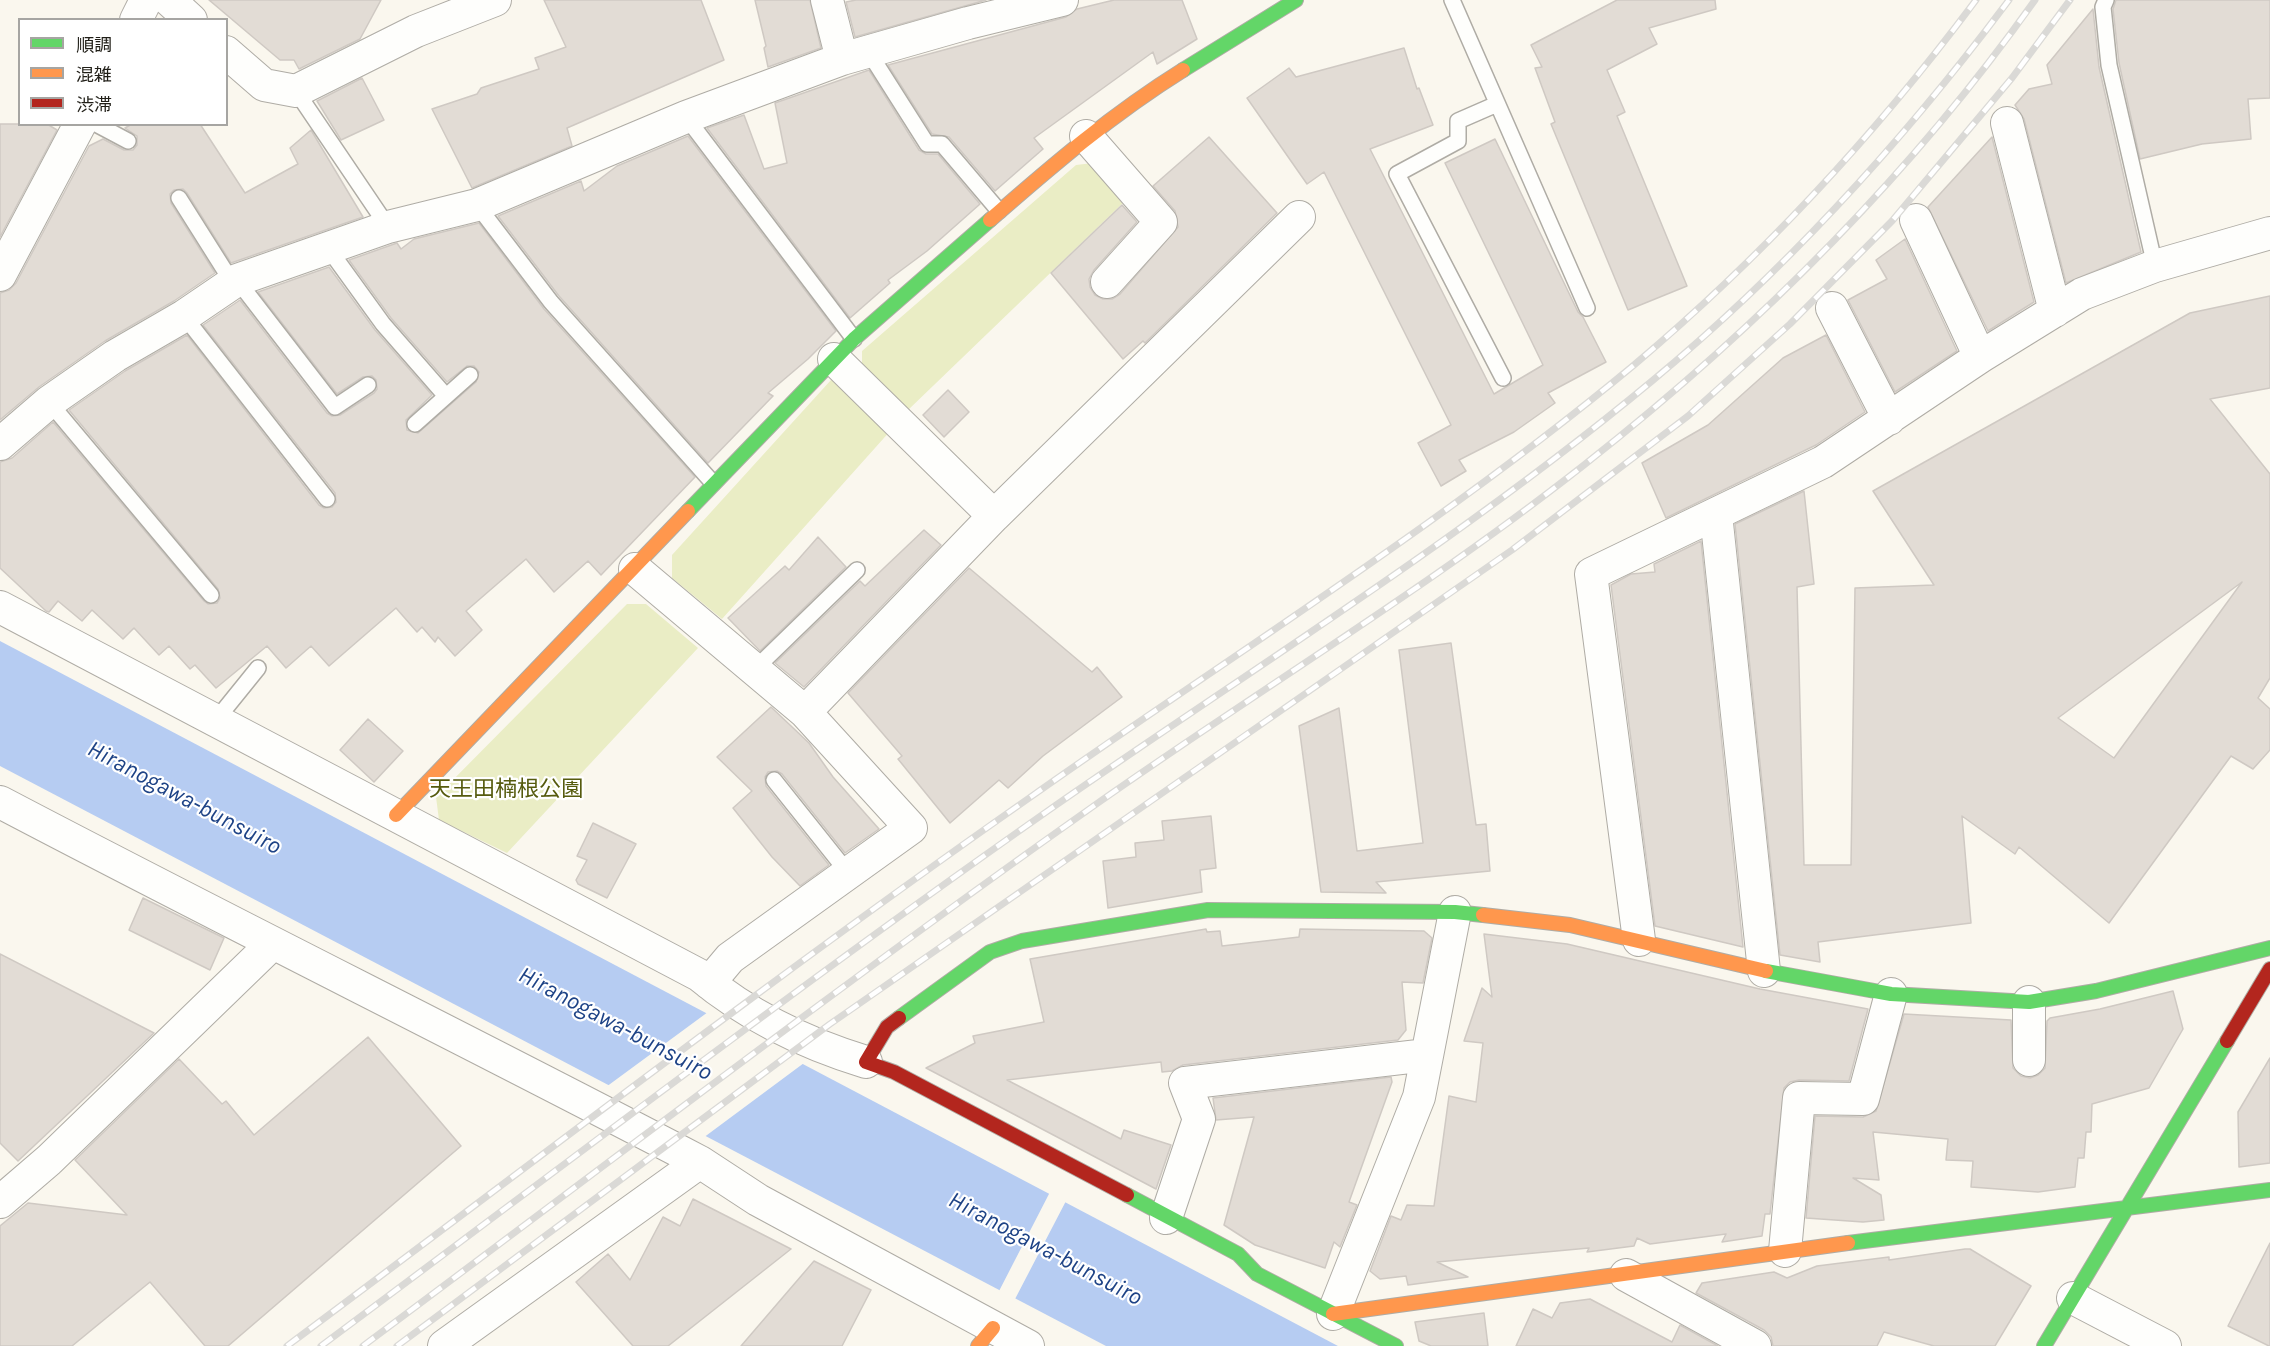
<!DOCTYPE html>
<meta charset="utf-8">
<style>
body{margin:0}
#map{position:relative;width:2270px;height:1346px;overflow:hidden;background:#faf7ee;font-family:Karla,"Noto Sans JP",sans-serif}
canvas{display:block}
.legend{position:absolute;left:18px;top:18px;width:210px;height:108px;box-sizing:border-box;background:#fff;border:2px solid #a6a5a2;margin:0;padding:8px 10px;list-style:none;font-size:18px;color:#201e17}
.legend li{display:flex;align-items:center;gap:12px;height:30px}
.legend b{width:30px;border:2px solid #a6a5a2}
</style>
<div id="map">
<canvas width="2270" height="1346"></canvas>
<ul class="legend">
<li><b style="height:8px;background:#63d668"></b>順調</li>
<li><b style="height:8px;background:#ff974d"></b>混雑</li>
<li><b style="height:8px;background:#b3261e"></b>渋滞</li>
</ul>
</div>
<script>
const ctx = document.querySelector('canvas').getContext('2d');
ctx.lineJoin = 'round';
function fillPath(path, color) { ctx.fillStyle = color; ctx.fill(path, 'evenodd'); }
function trace(path, color, width, dash) { ctx.strokeStyle = color; ctx.lineWidth = width; ctx.lineCap = dash ? 'butt' : 'round'; ctx.setLineDash(dash || []); ctx.stroke(path); }
function drawText(font, color, halo, rows, align = 'center') {
  ctx.font = font + ' Karla,"Noto Sans JP",sans-serif'; ctx.lineWidth = 4.5; ctx.setLineDash([]); ctx.textBaseline = 'middle'; ctx.strokeStyle = halo; ctx.fillStyle = color; for (const [text, x, y, turn = 0] of rows) {
    ctx.save(); ctx.translate(x, y); ctx.rotate((+turn || 0) * Math.PI / 180); ctx.textAlign = isNaN(turn) ? turn : align; if (halo) ctx.strokeText(text, 0, 0); ctx.fillText(text, 0, 0); ctx.restore();
  }
}
fillPath(new Path2D(`
 M1093,163L1123,203L907,411L862,364V351L1076,165Z
 M831,380H844L892,429L722,619L672,578V555Z
 M627,604H646L698,648L507,853L439,820L436,797Z`), '#eaedc5');
fillPath(new Path2D(`
 M0,641L1338,1346H1106L0,766Z`), '#b6ccf2');
fillPath(new Path2D(`
 M708,1012L804,1063L703,1138L606,1087Z
 M1050,1192L1066,1201L1014,1301L998,1293Z`), '#faf7ee');
const building = new Path2D(`
 M209,0H381L360,39L299,69L294,60H280Z
 M544,0H701L724,60L567,128L572,146L472,188L432,109L477,94L481,88L539,69L535,58L566,47Z
 M755,0H810L821,48L768,67L764,48L766,46Z
 M856,0H986L855,37L846,2Z
 M1114,0H1182L1197,39L1157,64L1153,52L1034,138L1043,149L995,191L949,137L932,134L888,65L1066,17L1077,9Z
 M1617,0H1715L1716,9L1649,28L1657,44L1607,70L1625,112L1617,116L1687,286L1628,310L1551,124L1555,122L1535,68L1542,67L1531,45Z
 M2116,0H2270V98L2248,99L2251,139L2202,144L2140,159L2119,63L2113,9Z
 M2093,9L2099,67L2141,252L2066,283L2024,119L2015,105L2029,89L2052,84L2047,65Z
 M1404,48L1417,89L1419,88L1433,125L1370,149L1494,394L1543,365L1445,163L1495,139L1578,312L1583,317L1606,362L1548,393L1555,403L1514,432L1459,460L1466,471L1441,486L1418,443L1451,425L1324,172L1307,184L1247,98L1289,68L1296,77Z
 M869,70L919,150L926,154H938L980,204L927,251L888,280L890,283L850,318L707,128L744,115L764,169L787,163L775,103Z
 M362,78L384,120L341,140L317,101Z
 M0,124H47L57,130L0,237Z
 M132,124H200L245,193L298,164L290,148L311,130L363,217L231,263L187,193L183,189L174,190L170,194L171,203L215,273L174,301L105,341L39,387L0,420V293L9,290L16,283L89,146L103,139L124,150H133L137,145V136L125,128Z
 M688,136L836,331L808,359L768,393L773,396L708,463L559,296L498,216L581,181L584,191L617,166Z
 M1209,137L1277,213L1145,343L1143,341L1123,359L1051,273L1122,205L1137,222L1094,270L1089,279L1090,287L1095,295L1103,299H1112L1120,294L1178,227L1175,211L1153,186Z
 M1992,137L2034,302L1988,331L1928,207Z
 M479,223L544,309L695,477L601,575L588,561L554,592L526,559L466,611L482,630L455,656L438,637L435,642L422,627L417,632L396,608L329,666L311,646L286,668L267,646L216,688L195,665L190,669L169,646L159,655L134,628L123,639L92,610L82,621L58,601L49,612L46,611L0,568V462L12,458L53,422L204,601L208,604L217,603L220,598L218,589L69,410L125,371L187,335L319,505L324,508L332,507L336,502L335,493L203,325L240,300L327,413L332,416L340,415L374,393L377,389L376,380L372,376L363,377L337,394L258,292L329,267L375,330L432,395L406,420L407,430L418,433L476,382L479,372L474,366H467L447,382L391,318L349,260L397,243L401,249L414,239Z
 M1905,239L1957,351L1895,392L1848,300L1887,279L1876,260Z
 M2270,296V388L2210,399L2270,474V678L2258,698L2270,709V750L2253,769L2231,756L2109,923L2019,847L2015,854L1962,816L1971,923L1818,942L1820,962L1780,955L1735,524L1804,491L1814,584L1797,587L1804,865H1851L1855,588L1934,585L1873,491L2190,313ZM2242,582L2114,758L2058,718Z
 M1826,335L1865,412L1816,445L1666,518L1642,463L1708,425L1783,358Z
 M948,390L969,412L944,437L923,415Z
 M924,530L941,545L804,687L775,663L860,581L865,586Z
 M818,537L846,567L760,651L728,618L785,566L789,570Z
 M1701,541L1743,947L1655,926L1611,585L1631,574L1655,572L1654,564Z
 M969,568L1092,672L1097,667L1122,697L1043,756L1008,788L999,780L950,823L898,759L902,756L848,693Z
 M1451,643L1476,825L1486,824L1490,871L1376,882L1386,893L1321,892L1299,726L1339,708L1357,851L1423,843L1399,650Z
 M771,707L809,743L833,777L879,829L845,853L782,774L777,771L768,772L765,777L766,786L829,865L800,886L772,857L733,808L752,791L717,757Z
 M368,719L403,751L374,782L340,750Z
 M1211,816L1216,868L1200,870L1202,892L1108,908L1103,861L1136,857L1135,843L1164,840L1162,821Z
 M593,823L636,844L607,898L578,884L576,880L587,860L577,856Z
 M143,898L224,938L210,970L129,930Z
 M1206,929L1207,932L1220,931L1222,946L1299,937L1300,929L1424,931L1432,938L1423,983L1402,982L1406,1030L1398,1040L1183,1065L1172,1071L1162,1072L1161,1062L1007,1080L1121,1139L1124,1130L1171,1145L1156,1189L926,1068L975,1043L973,1036L1044,1022L1030,959Z
 M1484,934L1567,944L1760,989L1868,1009L1849,1081L1799,1080L1790,1082L1784,1088L1770,1214H1765L1762,1236L1722,1242L1726,1234L1650,1244L1637,1238L1634,1246L1587,1252L1589,1248L1437,1262L1468,1277L1408,1285L1406,1276L1380,1279L1370,1271L1391,1216L1401,1220L1407,1205L1434,1206L1449,1096L1476,1102L1483,1043L1464,1041L1482,988L1492,997Z
 M0,954L154,1033L18,1161L0,1143Z
 M2173,991L2183,1029L2149,1088L2092,1104L2091,1132H2086L2084,1158H2078L2075,1187L2038,1192L1971,1187L1973,1161L1946,1160L1948,1139L1873,1132L1879,1180L1853,1178L1881,1195L1884,1220L1863,1222L1806,1218L1815,1116L1863,1117L1876,1111L1904,1014L2011,1020L2013,1068L2021,1076L2030,1078L2038,1075L2045,1068L2047,1021L2050,1018L2100,1009Z
 M368,1037L461,1146L228,1346H205L150,1282L72,1346H0V1226L28,1203L127,1215L75,1160L179,1059L222,1104L226,1101L254,1135Z
 M2270,1058V1163L2239,1167L2238,1112Z
 M1391,1077L1392,1082L1349,1202L1357,1205L1340,1247L1334,1242L1325,1268L1255,1245L1224,1225L1254,1117L1216,1120L1213,1098Z
 M693,1199L791,1249L668,1346H633L576,1282L608,1254L630,1280L663,1217L680,1226Z
 M2270,1243V1346H2269L2228,1326Z
 M1965,1249H1970L2031,1286L1995,1346H1934L1884,1332L1877,1346H1773L1771,1337L1764,1330L1696,1293L1702,1283L1774,1272L1787,1278L1817,1266L1889,1257V1260Z
 M814,1261L871,1290L842,1346H741Z
 M1590,1299L1672,1342L1680,1325L1718,1346H1516L1533,1309L1552,1318L1560,1303Z
 M1484,1313L1488,1346H1431L1419,1341L1415,1322Z`);
fillPath(building, '#e2dcd5');
trace(building, '#cfc9c3', 1.5);
const lane = new Path2D(`
 M1452,0L1587,308
 M2106,0L2103,7L2109,65L2155,266
 M868,51L927,144H942L999,211
 M296,91L388,227
 M1497,104L1458,121V141L1397,174L1503,378
 M686,117L854,339
 M96,124L128,141
 M179,198L232,282
 M477,205L551,302L713,483
 M328,248L383,324L445,395
 M237,280L335,407L368,385
 M184,316L327,499
 M49,402L211,595
 M415,424L470,375
 M756,668L857,570
 M216,720L258,668
 M774,780L849,874`);
const street = new Path2D(`
 M169,0L191,20
 M827,0L842,59
 M136,20L146,0
 M226,52L264,85L296,91L416,31L495,0
 M2007,123L2055,311
 M1086,136L1161,222L1107,282
 M1916,220L1980,357
 M0,275L80,124
 M1832,308L1889,419
 M0,444L49,402L115,356L184,316L237,280L388,227L477,205L686,117L842,59L968,23L1062,0
 M1716,514L1764,971
 M994,516L1299,217
 M635,569L805,712L911,828L730,958L709,983
 M0,607L699,975C747,1015 807,1044 866,1062
 M805,712L994,516L834,359
 M0,802C232,924 467,1040 700,1162L758,1200L1028,1346
 M1639,940L1591,574L1823,462L1980,357L2082,294L2155,266L2270,233
 M2029,1002V1060
 M0,1202L49,1160L273,943
 M1166,1218L1199,1119L1185,1083L1427,1055
 M1785,1251L1799,1098L1863,1099L1891,994
 M1626,1275L1755,1346
 M2073,1298L2165,1346
 M1333,1314L1419,1097L1455,912
 M444,1346L700,1162`);
const fast = new Path2D(`
 M1183,70L1296,0
 M688,511L854,339L990,220
 M1766,971L1891,994L2029,1002L2096,991L2270,948
 M899,1018L990,952L1022,941L1208,910L1455,912L1483,915
 M1127,1195L1238,1254L1257,1274L1396,1346
 M1848,1243L2270,1190
 M2044,1346L2227,1041`);
const slow = new Path2D(`
 M990,220C1053,165 1111,115 1183,70
 M396,815L688,511
 M1483,915L1570,925L1766,971
 M1333,1314L1848,1243
 M978,1346L993,1328`);
const jam = new Path2D(`
 M899,1018L887,1027L866,1062L894,1072L1127,1195
 M2227,1041L2270,969`);
trace(lane, '#afaca5', 18);
trace(street, '#afaca5', 34);
trace(fast, '#afaca5', 16);
trace(slow, '#afaca5', 16);
trace(jam, '#afaca5', 16);
trace(lane, '#fefefc', 15);
trace(street, '#fefefc', 32);
trace(fast, '#63d668', 14);
trace(slow, '#ff974d', 14);
trace(jam, '#b3261e', 14);
const rail = new Path2D(`
 M287,1346C534,1162 779,973 1032,796C1233,654 1444,523 1634,365C1762,257 1876,134 1976,0
 M321,1346C563,1166 802,983 1049,810C1251,669 1462,539 1652,381C1786,270 1905,139 2009,0
 M363,1346C606,1165 847,980 1095,805C1257,691 1428,588 1584,465C1753,332 1910,176 2035,0
 M397,1346L830,1024L1512,550L1688,416L1790,324L1892,221L2012,78L2070,0`);
trace(rail, '#dad9d6', 7);
trace(rail, '#fff', 4.5, [14]);
drawText('22px', '#565b0e', '#fff', [
 ["天王田楠根公園",506,790]
]);
drawText('italic 24px', '#1e4386', '#fff', [
 ["Hiranogawa-bunsuiro",184,798,28],
 ["Hiranogawa-bunsuiro",615,1024,28],
 ["Hiranogawa-bunsuiro",1045,1249,28]
]);
</script>
